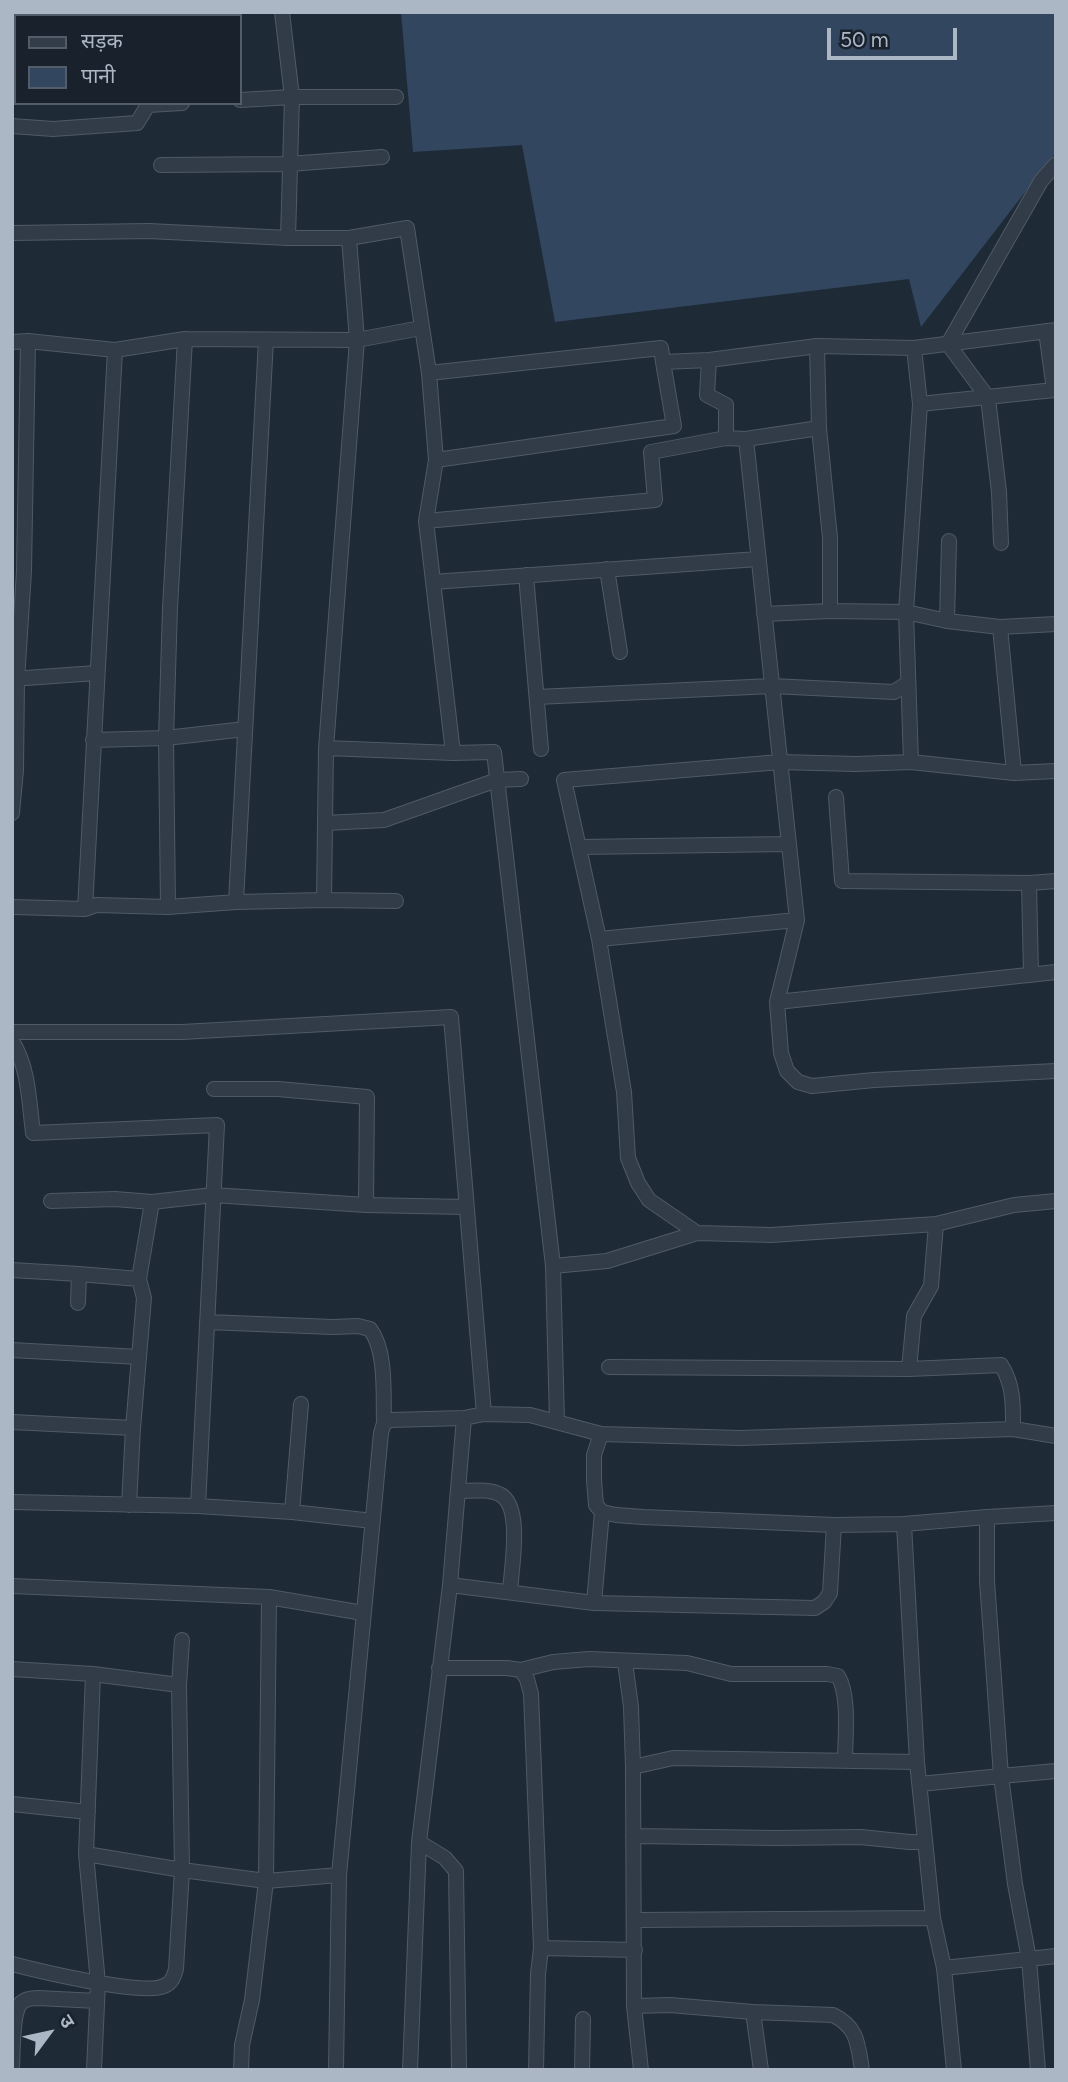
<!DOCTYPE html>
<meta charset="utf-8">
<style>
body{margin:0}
#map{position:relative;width:1068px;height:2082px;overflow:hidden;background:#1f2a37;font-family:Figtree,"Noto Sans Devanagari",sans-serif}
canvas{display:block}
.frame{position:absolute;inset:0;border:14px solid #acb7c5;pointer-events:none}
.legend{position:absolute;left:14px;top:14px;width:228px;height:91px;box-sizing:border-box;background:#18212c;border:2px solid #535d69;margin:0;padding:9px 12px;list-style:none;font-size:21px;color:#acb7c5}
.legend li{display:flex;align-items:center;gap:14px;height:35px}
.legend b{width:35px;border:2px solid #535d69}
.north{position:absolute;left:14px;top:1998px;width:70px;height:70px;-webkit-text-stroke:5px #18212c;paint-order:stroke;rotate:57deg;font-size:19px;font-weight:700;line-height:28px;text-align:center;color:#acb7c5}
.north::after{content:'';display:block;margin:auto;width:24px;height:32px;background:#acb7c5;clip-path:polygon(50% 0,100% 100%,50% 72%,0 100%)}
.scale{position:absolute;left:827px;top:28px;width:130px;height:32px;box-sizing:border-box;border:4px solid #acb7c5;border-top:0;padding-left:9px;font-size:21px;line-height:24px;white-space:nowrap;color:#acb7c5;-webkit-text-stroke:5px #18212c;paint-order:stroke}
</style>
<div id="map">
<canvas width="1068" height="2082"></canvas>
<div class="frame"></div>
<ul class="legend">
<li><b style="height:9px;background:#323c48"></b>सड़क</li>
<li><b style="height:19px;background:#32475f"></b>पानी</li>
</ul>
<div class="north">उ</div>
<div class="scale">50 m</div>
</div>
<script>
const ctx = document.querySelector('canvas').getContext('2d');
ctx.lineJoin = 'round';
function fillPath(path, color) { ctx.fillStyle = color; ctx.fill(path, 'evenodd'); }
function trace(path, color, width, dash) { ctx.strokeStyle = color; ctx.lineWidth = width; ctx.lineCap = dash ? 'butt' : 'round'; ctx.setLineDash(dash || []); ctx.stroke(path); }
fillPath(new Path2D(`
 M401,12H1056V152L921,327L909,279L555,322L522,145L413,152Z`), '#32475f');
const minor = new Path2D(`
 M282,12L292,97L288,238H349
 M12,34H16
 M240,100L292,97H396
 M12,126L53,129L137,123L148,105L182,103
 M161,165L289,164L382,157
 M12,233L149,231L288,238
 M185,339L170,608L166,738L245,729
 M12,342L28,341L115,350
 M817,346L819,428L746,439L797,920L777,1002L781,1053L787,1071L798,1082L812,1086L874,1080L1056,1071
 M709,360L817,346L914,348L1056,330
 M429,373L661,348L663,362L709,360L707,395L726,405V438L746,439
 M920,404L1054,390L1046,331
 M819,428L830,538V611
 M436,460L674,426L663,362
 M426,521L655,500L651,452L726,438
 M949,541L947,621L1000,627L1056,624
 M1001,543L999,492L988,398L948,344L1041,181L1056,164
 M607,569L620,652
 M526,575L541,749
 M433,582L758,559
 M764,614L830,611L906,612L947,621
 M1000,627L1014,773
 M12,679L96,673
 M537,697L772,686L894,692L908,683
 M93,740L166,738L168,907
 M326,748L453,753
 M911,762L906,612L920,404L914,348
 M836,797L842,881L1029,883L1056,881
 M12,813L16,770L17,680L24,571L28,341
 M325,823L384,820L497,780L521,779
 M579,847L789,844
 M1029,883L1031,975
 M324,900L396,901
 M236,902L266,340
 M12,907L85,909L96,905L168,907L236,902L324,900L326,748L357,340L349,238L407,228L429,373L436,460L426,521L453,753L494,752L553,1266L557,1421
 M85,909L115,350L185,339L357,340L421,328
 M599,939L797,920
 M777,1002L1056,972
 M12,1032H182L451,1017L484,1414
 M12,1041C29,1068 29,1102 33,1133L217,1125L198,1506
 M214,1089H278L367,1097L366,1205
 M51,1201L115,1199L152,1202L213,1195L366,1205L466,1207
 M697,1233L649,1200L638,1183L628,1158L624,1092L599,939L564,780L780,762L856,764L911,762L1014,773L1056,771
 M553,1266L607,1261L697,1233L771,1235L936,1224L1014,1205L1056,1201
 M12,1270L79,1274L78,1303
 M79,1274L139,1279
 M207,1322L333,1327L358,1326L370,1329C387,1351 383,1395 384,1423
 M12,1350L139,1357
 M609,1367L909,1369L914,1316L931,1286L936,1224
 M909,1369L1001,1365C1014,1385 1013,1406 1013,1429
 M12,1422L133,1428L129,1505
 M133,1428L144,1298L139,1279L152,1202
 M601,1434L594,1455V1480L596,1505L602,1512L616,1515L643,1517L834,1525L904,1524
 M458,1491C472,1491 489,1488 501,1495C523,1508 511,1570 510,1592
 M12,1502L198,1506L292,1512L301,1404
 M292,1512L373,1521
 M450,1585L594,1603L815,1608L824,1602L830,1593L834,1525
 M12,1586L269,1597L266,1881L182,1870L86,1854
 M269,1597L363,1613
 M594,1603L602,1512
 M625,1662L631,1707L633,1767
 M439,1668H507L521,1670L527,1679L531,1694L541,1948L538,1974L536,2070
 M12,1669L93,1674L86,1854L98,1983L94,2070
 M521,1670L553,1662L589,1659L687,1663L731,1674H827L838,1676C850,1696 845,1738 845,1761
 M93,1674L179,1685
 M920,1784L1001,1776L987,1581V1517
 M12,1804L88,1812
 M633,1836L776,1838L861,1837L909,1842H925
 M419,1842L445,1858L456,1871L459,2070
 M635,1920L933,1918
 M541,1948L635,1950
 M12,1964C39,1971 143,1996 164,1986C172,1983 174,1976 176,1969L182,1870L179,1685L182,1640
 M944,1968L1056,1956
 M634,2006L670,2005L753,2012L761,2070
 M753,2012L833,2015C858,2027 858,2045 862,2070
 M12,2066C13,2053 12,2012 21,2003C25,1999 33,1998 38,1998L97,2001
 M241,2070L242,2045L252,2000L266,1881L339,1875
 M336,2070L339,1875L381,1433L384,1423L390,1420L464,1418L484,1414L530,1415L601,1434L740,1438L1013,1429L1056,1436
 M410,2070L419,1842L450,1585L464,1418
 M582,2070L583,2019
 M641,2070L634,2006L633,1767L673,1758L917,1762
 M954,2070L944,1968L933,1918L917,1762L904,1524L987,1517L1056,1513
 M1038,2070L1029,1959L1015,1884L1001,1776L1056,1771`);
trace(minor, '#505a66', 16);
trace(minor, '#323c48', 14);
</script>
